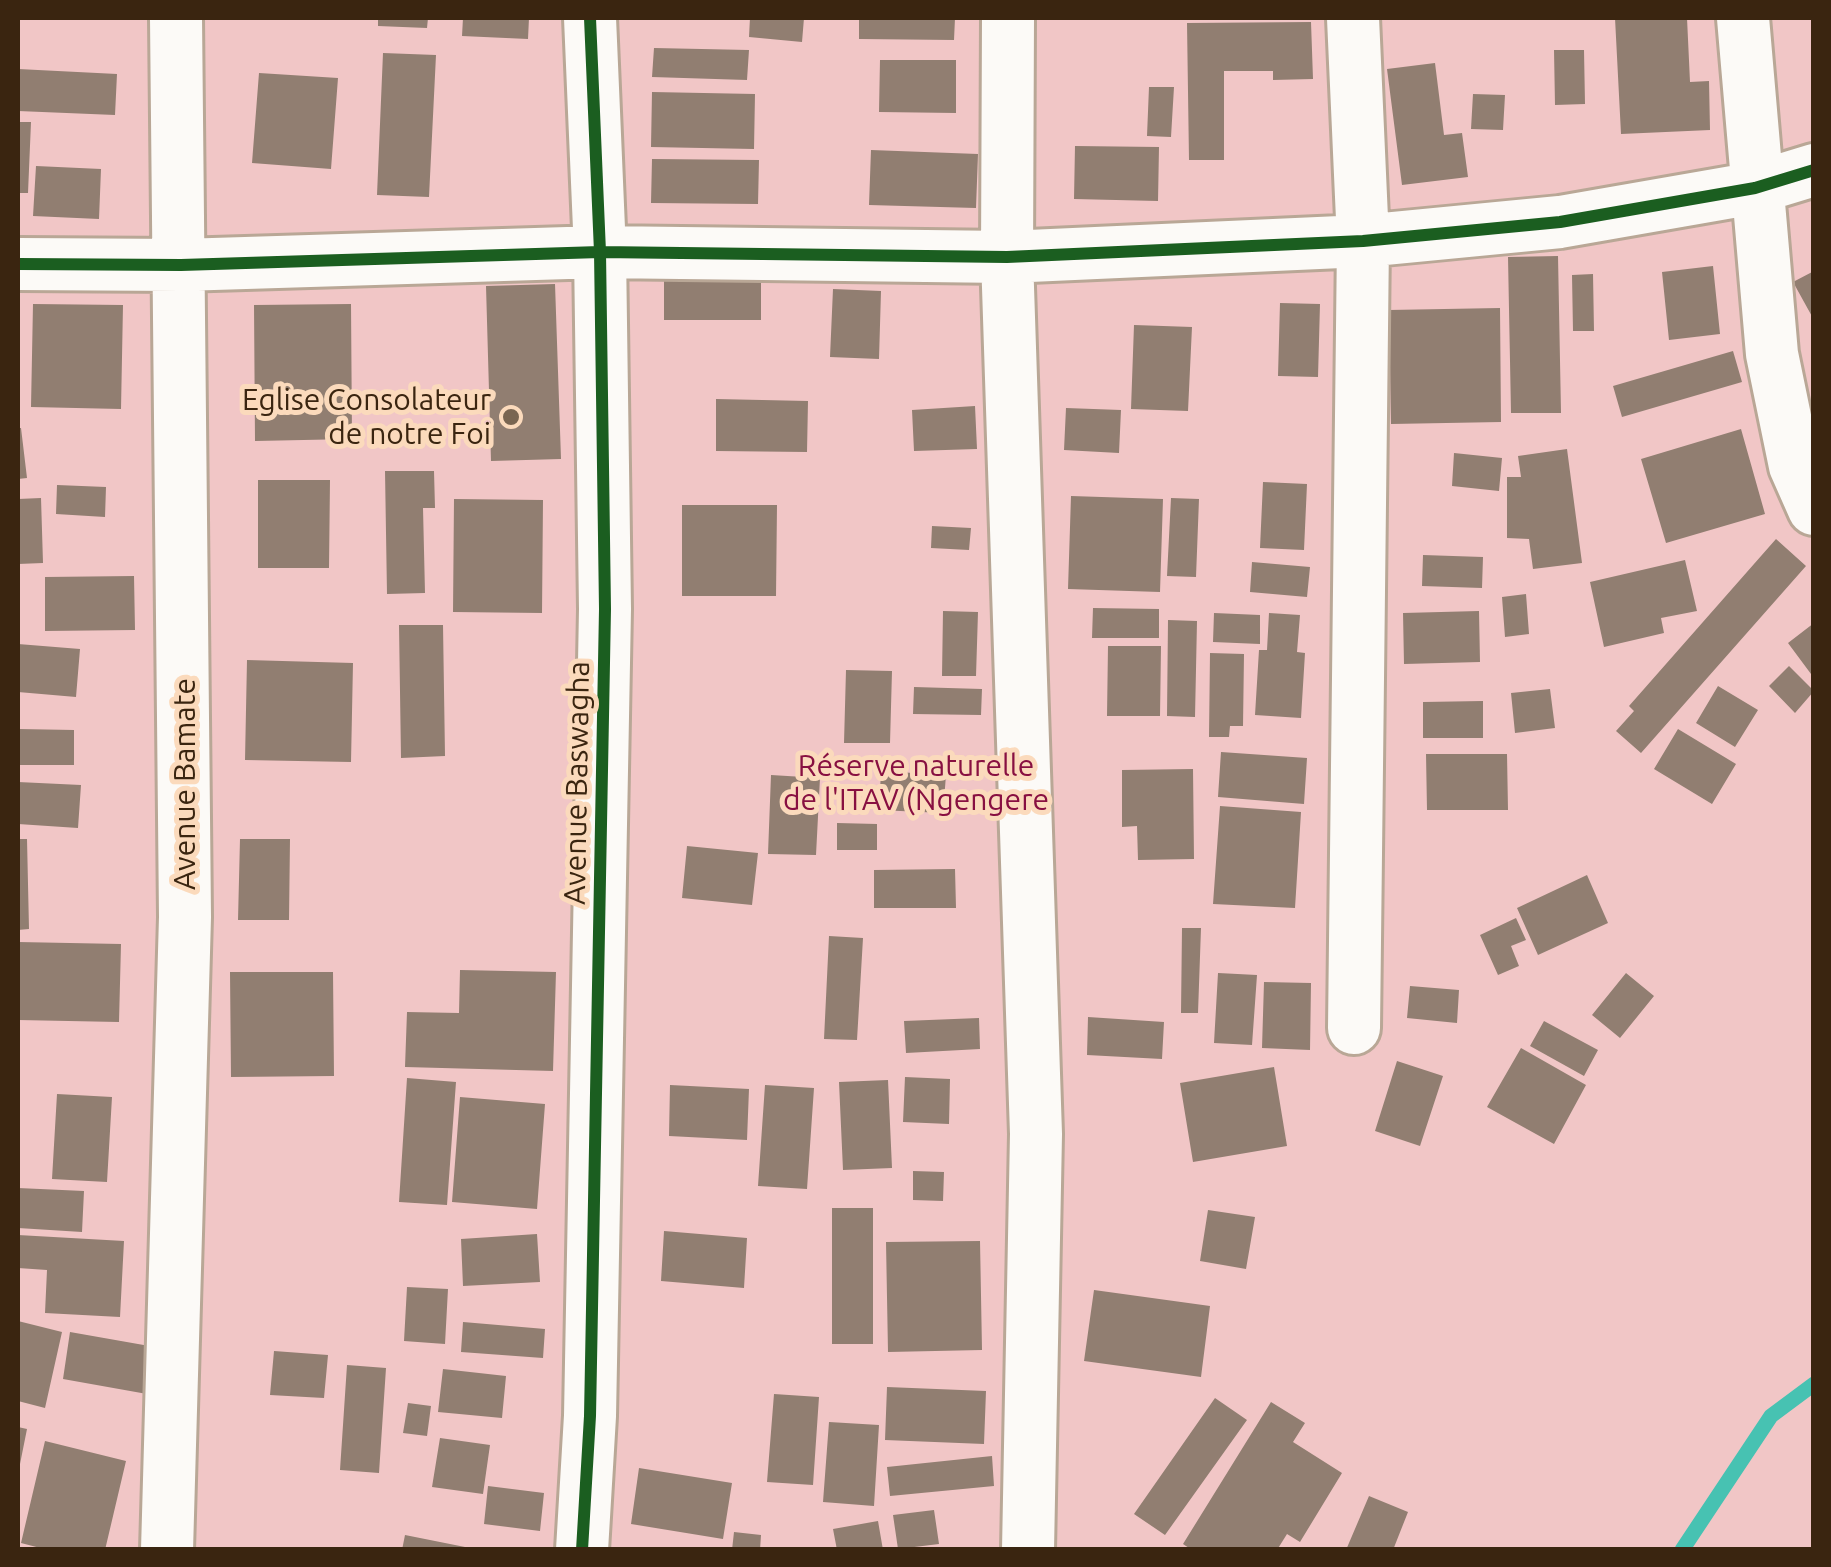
<!DOCTYPE html>
<meta charset="utf-8">
<style>
body{margin:0}
#map{position:relative;width:1831px;height:1567px;overflow:hidden;background:#eddbca;font-family:Ubuntu,sans-serif}
canvas{display:block}
.frame{position:absolute;inset:0;border:20px solid #3a2510;pointer-events:none}
</style>
<div id="map">
<canvas width="1831" height="1567"></canvas>
<div class="frame"></div>
</div>
<script>
const ctx = document.querySelector('canvas').getContext('2d');
ctx.lineJoin = 'round';
function fillPath(path, color) { ctx.fillStyle = color; ctx.fill(path, 'evenodd'); }
function trace(path, color, width, dash) { ctx.strokeStyle = color; ctx.lineWidth = width; ctx.lineCap = dash ? 'butt' : 'round'; ctx.setLineDash(dash || []); ctx.stroke(path); }
function drawText(font, color, halo, rows, align = 'center') {
  ctx.font = font + ' Ubuntu,sans-serif'; ctx.lineWidth = 10; ctx.setLineDash([]); ctx.textBaseline = 'middle'; ctx.strokeStyle = halo; ctx.fillStyle = color; for (const [text, x, y, turn = 0] of rows) {
    ctx.save(); ctx.translate(x, y); ctx.rotate((+turn || 0) * Math.PI / 180); ctx.textAlign = isNaN(turn) ? turn : align; if (halo) ctx.strokeText(text, 0, 0); ctx.fillText(text, 0, 0); ctx.restore();
  }
}
fillPath(new Path2D(`
 M18,18H1813V1549H18Z`), '#f1c6c6');
trace(new Path2D(`
 M1682,1550L1771,1416L1814,1384`), '#47c2b2', 15);
fillPath(new Path2D(`
 M378,18H428L427,28L378,26Z
 M463,18H529L528,39L462,36Z
 M750,18H804L802,42L749,37Z
 M859,18H955L954,40L859,39Z
 M1615,18H1687L1690,82L1709,81L1710,130L1621,134Z
 M1311,22L1313,79L1273,80V71H1224V160H1189L1187,23Z
 M654,48L749,50L747,80L652,77Z
 M1554,50H1584L1585,104L1555,105Z
 M383,53L436,55L429,197L377,195Z
 M880,60H956V113L879,112Z
 M1435,63L1444,135L1462,133L1468,177L1402,185L1387,69Z
 M18,69L117,74L115,115L18,111Z
 M259,73L338,78L331,169L252,163Z
 M1149,87H1174L1171,137L1147,136Z
 M652,92L755,94L754,149L651,147Z
 M1473,94L1505,95L1503,130L1471,129Z
 M18,122H31L28,193H18Z
 M1075,146L1159,147L1158,201L1074,199Z
 M871,150L978,154L976,208L869,205Z
 M652,159L759,160L758,204L651,203Z
 M36,166L101,169L99,219L33,216Z
 M1558,256L1561,413H1511L1508,257Z
 M1713,266L1720,334L1669,340L1662,272Z
 M1814,271V320L1793,282Z
 M664,274H761V320H664Z
 M1593,274L1594,331H1573L1572,275Z
 M555,284L561,459L491,461L486,286Z
 M833,289L881,291L879,359L830,357Z
 M1280,303L1320,304L1318,377L1278,376Z
 M33,304L123,305L121,409L31,407Z
 M351,304L352,439L255,441L254,305Z
 M1500,308L1501,422L1391,424L1389,310Z
 M1134,325L1192,327L1188,411L1131,409Z
 M1733,351L1742,382L1622,417L1613,386Z
 M716,399L808,401L807,452L716,451Z
 M975,406L977,449L914,451L912,410Z
 M1066,408L1121,410L1119,453L1064,450Z
 M18,428H21L27,478L18,479Z
 M1741,429L1765,514L1666,543L1641,459Z
 M1567,449L1582,563L1533,569L1529,539L1507,538V477H1521L1518,456Z
 M1454,453L1502,458L1499,491L1452,486Z
 M385,471H434L435,508H423L425,593L387,594Z
 M258,480H330L329,568H258Z
 M1263,482L1307,484L1304,550L1260,548Z
 M57,485L106,487L105,517L56,514Z
 M1071,496L1163,499L1160,592L1068,589Z
 M41,498L43,563L18,564V499Z
 M1171,498L1199,499L1196,577L1167,576Z
 M454,499L543,500L542,613L453,612Z
 M682,505H777L776,596H682Z
 M932,526L971,528L969,550L931,548Z
 M1776,539L1806,566L1641,753L1616,731L1634,711L1629,706Z
 M1423,555L1483,557L1482,588L1422,586Z
 M1685,560L1697,611L1661,618L1664,633L1604,647L1590,582Z
 M1252,562L1310,567L1307,597L1250,592Z
 M134,576L135,630L45,631V577Z
 M1526,594L1529,634L1505,637L1502,597Z
 M1093,608L1159,609V638H1092Z
 M943,611L978,612L976,676H942Z
 M1479,611L1480,662L1404,664L1403,613Z
 M1214,613L1260,615V644L1213,642Z
 M1269,613L1300,615L1297,652L1305,653L1301,718L1255,715L1259,650H1267Z
 M1168,620L1197,621L1195,717L1167,716Z
 M1814,623V672L1811,674L1788,643Z
 M399,625H443L445,756L401,758Z
 M18,644L80,649L76,697L18,692Z
 M1108,646H1161L1160,716H1107Z
 M1210,653L1244,654L1243,726H1230L1229,737H1209Z
 M247,660L353,663L351,762L245,760Z
 M1789,666L1814,691L1795,713L1769,686Z
 M846,670L892,671L890,743H844Z
 M1718,686L1758,710L1735,747L1696,723Z
 M914,687L982,689L981,715L913,714Z
 M1550,689L1555,728L1515,733L1511,693Z
 M1483,701V738H1423V702Z
 M18,729L74,730V765H18Z
 M1678,729L1736,764L1712,804L1654,769Z
 M1221,752L1307,758L1304,804L1218,797Z
 M1426,754H1507L1508,810H1427Z
 M1193,769L1194,859L1138,860L1137,826L1122,827V770Z
 M881,771L946,775L943,813L879,810Z
 M771,775L820,778L816,855L768,854Z
 M18,782L81,785L78,828L18,824Z
 M1220,806L1301,812L1295,908L1213,904Z
 M837,823L877,824V850H837Z
 M18,839H27L29,929L18,930Z
 M240,839H290L289,920H238Z
 M687,846L758,853L752,905L682,898Z
 M955,869L956,908H874V870Z
 M1587,875L1608,923L1538,955L1517,908Z
 M1516,918L1526,940L1511,946L1519,966L1498,975L1480,935Z
 M1182,928H1201L1198,1013H1181Z
 M829,936L863,938L857,1040L824,1039Z
 M18,942L121,944L119,1022L18,1020Z
 M460,970L556,972L553,1071L405,1067L407,1012L459,1013Z
 M230,972H333L334,1076L231,1077Z
 M1218,973L1257,975L1252,1045L1214,1043Z
 M1626,973L1654,996L1620,1038L1592,1015Z
 M1264,982L1311,983L1310,1050L1262,1048Z
 M1410,986L1459,990L1457,1023L1407,1018Z
 M1088,1017L1164,1022L1162,1059L1087,1055Z
 M979,1018L980,1049L906,1053L904,1021Z
 M1544,1021L1598,1050L1584,1076L1530,1046Z
 M1521,1048L1586,1085L1554,1144L1487,1107Z
 M1397,1061L1443,1076L1420,1146L1375,1131Z
 M1274,1067L1287,1146L1193,1162L1180,1083Z
 M905,1077L950,1079L949,1124L903,1122Z
 M407,1078L456,1082L447,1205L399,1202Z
 M888,1080L892,1168L843,1170L839,1082Z
 M670,1085L749,1089L747,1140L669,1136Z
 M765,1085L814,1088L807,1189L758,1186Z
 M57,1094L112,1097L107,1182L52,1179Z
 M460,1097L545,1104L537,1209L452,1202Z
 M913,1171L944,1172L943,1201L913,1200Z
 M18,1188L84,1191L82,1232L18,1228Z
 M832,1208H873V1344H832Z
 M1208,1210L1255,1217L1246,1269L1200,1261Z
 M664,1231L747,1238L744,1288L661,1281Z
 M537,1234L540,1282L463,1286L461,1239Z
 M18,1235L124,1241L120,1317L45,1313L47,1270L18,1268Z
 M980,1241L982,1350L888,1352L886,1242Z
 M407,1287L448,1289L445,1344L404,1341Z
 M1094,1290L1210,1306L1201,1377L1084,1361Z
 M18,1321L62,1332L45,1408L18,1401Z
 M463,1322L545,1329L543,1358L461,1352Z
 M70,1332L155,1347L147,1394L63,1379Z
 M274,1351L328,1355L324,1398L270,1395Z
 M347,1365L386,1368L379,1473L340,1470Z
 M443,1369L506,1376L502,1418L438,1412Z
 M887,1387L986,1391L984,1444L885,1440Z
 M774,1394L819,1397L813,1485L767,1482Z
 M1215,1398L1247,1420L1165,1535L1134,1514Z
 M1271,1402L1305,1423L1293,1442L1342,1473L1300,1542L1287,1534L1277,1550H1192L1183,1544Z
 M408,1403L431,1406L427,1436L403,1433Z
 M829,1422L879,1425L874,1506L823,1502Z
 M18,1427L27,1429L19,1469H18Z
 M440,1438L490,1445L483,1494L432,1487Z
 M45,1441L126,1461L105,1550H48L21,1543Z
 M992,1456L994,1486L890,1496L887,1467Z
 M639,1468L732,1483L723,1539L631,1524Z
 M488,1486L544,1493L540,1531L484,1524Z
 M1369,1496L1408,1512L1393,1550H1346Z
 M934,1510L939,1544L898,1549L893,1515Z
 M878,1521L883,1550H837L833,1529Z
 M734,1532L761,1535L760,1550H732Z
 M405,1535L470,1548V1550H402Z`), '#917e71');
const street = new Path2D(`
 M1008,18L1007,257L1036,1134L1028,1550
 M1353,18L1363,241L1354,1028
 M1743,18L1772,354L1795,466L1814,509
 M18,264L181,265L600,252L1007,257L1363,241L1560,222L1755,188L1814,170
 M167,1550L185,917L176,18
 M582,1550L590,1416L605,609L600,252L590,18`);
trace(street, '#b9a796', 58);
trace(street, '#fcfaf7', 52);
trace(new Path2D(`
 M18,264L181,265L600,252L1007,257L1363,241L1560,222L1755,188L1814,170
 M582,1550L590,1416L605,609L600,252L590,18`), '#1b5e20', 12);
for (const [x, y, r, color] of [
 [511,417,10,"#796551"]
]) { const dot = new Path2D(); dot.arc(x, y, r, 0, 2 * Math.PI); ctx.fillStyle = color; ctx.fill(dot); trace(dot, '#fbdabc', 4); }
drawText('30px', '#3a2510', '#fbdabc', [
 ["Eglise Consolateur",491,400],
 ["de notre Foi",491,434]
], 'right');
drawText('30px', '#881041', '#fbdabc', [
 ["Réserve naturelle",916,766],
 ["de l'ITAV (Ngengere",916,800]
]);
drawText('30px', '#3a2510', '#fbdabc', [
 ["Avenue Baswagha",577,783,-89],
 ["Avenue Bamate",185,784,-90]
]);
</script>
